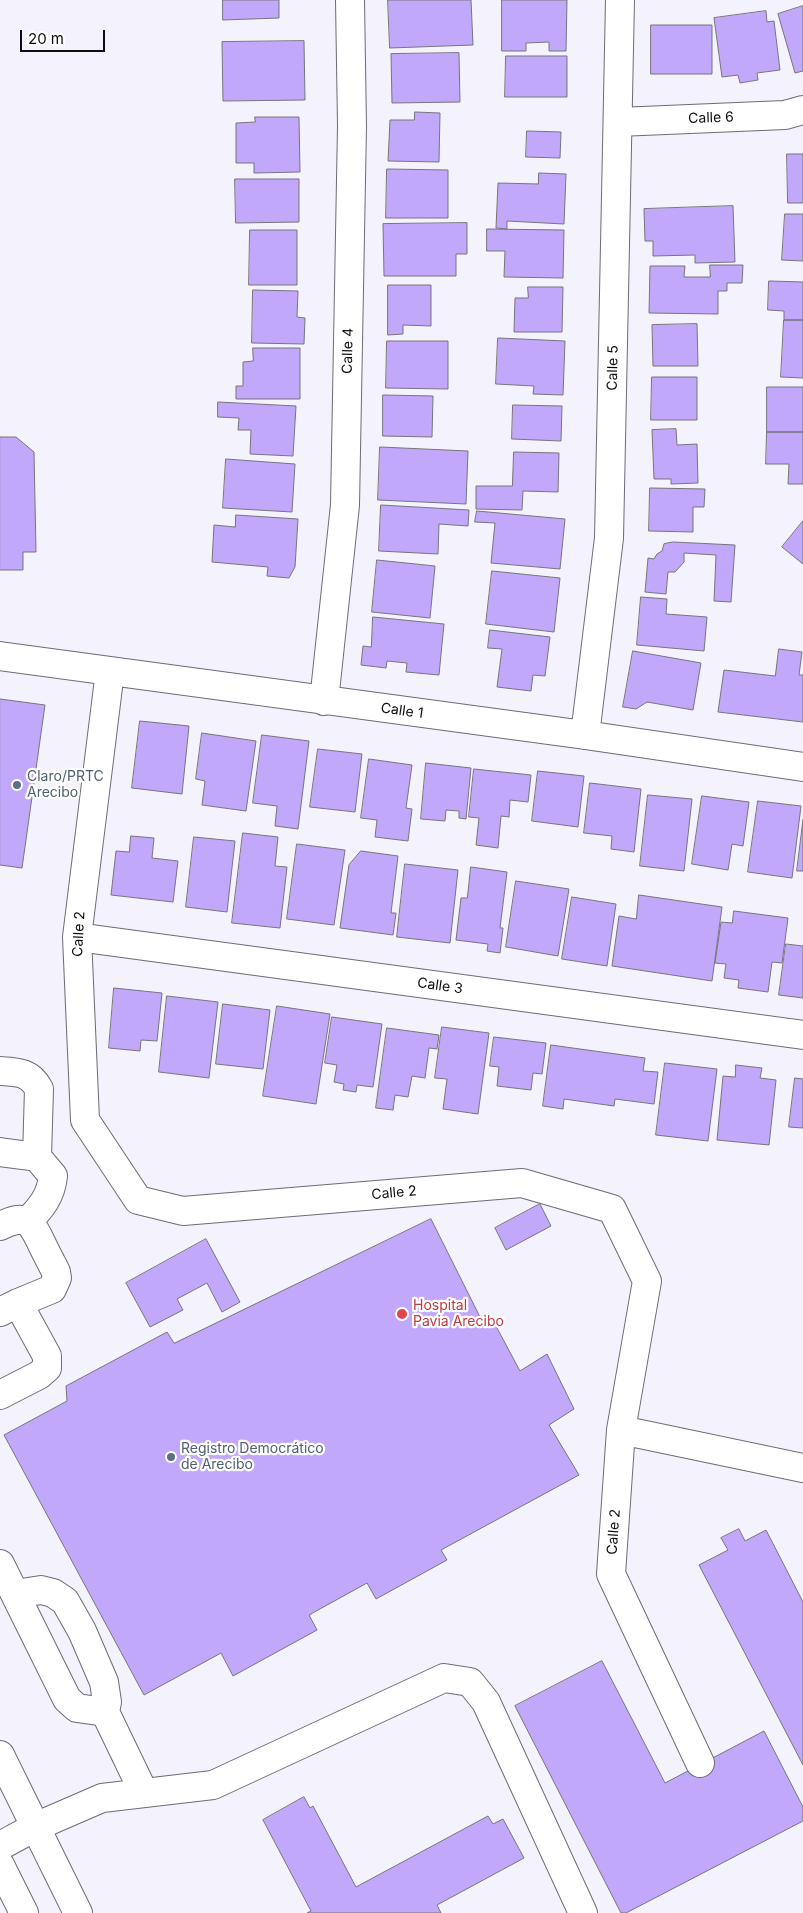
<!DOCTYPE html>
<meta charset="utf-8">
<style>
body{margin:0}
#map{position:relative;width:803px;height:1913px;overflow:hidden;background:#f4f2fc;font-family:Inter,sans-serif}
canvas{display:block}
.scale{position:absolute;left:20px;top:30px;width:85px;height:22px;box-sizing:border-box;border:2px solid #0d0c0f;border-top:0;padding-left:6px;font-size:15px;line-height:18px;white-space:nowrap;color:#0d0c0f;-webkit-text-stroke:4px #fff;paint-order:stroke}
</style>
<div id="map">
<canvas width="803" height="1913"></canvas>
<div class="scale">20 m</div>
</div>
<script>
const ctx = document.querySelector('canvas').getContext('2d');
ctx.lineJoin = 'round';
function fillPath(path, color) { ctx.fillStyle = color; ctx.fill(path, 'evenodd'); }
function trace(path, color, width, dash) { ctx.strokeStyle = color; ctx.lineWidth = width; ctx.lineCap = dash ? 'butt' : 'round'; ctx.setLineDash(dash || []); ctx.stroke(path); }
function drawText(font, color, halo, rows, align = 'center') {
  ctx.font = font + ' Inter,sans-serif'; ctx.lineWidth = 4.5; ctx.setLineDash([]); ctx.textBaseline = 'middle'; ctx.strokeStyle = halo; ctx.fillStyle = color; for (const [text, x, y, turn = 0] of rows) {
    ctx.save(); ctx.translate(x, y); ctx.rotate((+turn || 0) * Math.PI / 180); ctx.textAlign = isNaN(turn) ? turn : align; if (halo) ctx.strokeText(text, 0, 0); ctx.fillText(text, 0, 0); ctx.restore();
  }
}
const building = new Path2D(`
 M223,0H279V18L223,20Z
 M388,0H471L473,45L390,48Z
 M502,0H567L566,51H549V42L526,43V51H502Z
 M803,6V71L795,73L778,14Z
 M766,11L767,22L774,21L780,70L757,73L758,80L740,83L738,75L722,77L714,18Z
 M651,25H712V74H651Z
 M304,41L305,100L223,101L222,42Z
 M459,53L460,102L392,103L391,54Z
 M506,56H567V97H505Z
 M415,112L440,113L439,162L388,161L390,120H414Z
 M255,117H299L300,172L254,173V163H236V123L255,122Z
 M527,131L561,132L560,158L526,157Z
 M787,154H803V203H788Z
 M387,169L448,170V218H386Z
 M539,173L566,174L564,224L507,221V229L496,228L498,183L538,184Z
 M235,179H299V222L236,223Z
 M733,206L735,262L695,263V255L653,256V241H645L644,209Z
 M785,214H803V261L782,260Z
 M467,223V254H456V276H384L383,224Z
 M487,229L564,230L563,278L504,277L505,251H487Z
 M250,230H297V285H249Z
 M710,265H743L742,283H727V291H718V314L649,313L650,266H685L684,277H710Z
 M769,281L803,282V320H784V311L768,310Z
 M388,285H431V326L403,325V334L388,335Z
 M528,287H563L562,332H514L515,298H528Z
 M253,290L298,291L297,317L305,318L304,344L252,343Z
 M784,320H803V378L781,377Z
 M697,324L698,366H653L652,325Z
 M498,338L565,341L563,395L533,394L534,386L496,384Z
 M387,341H448V389L386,388Z
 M253,348H300V399H236V386H243V362L253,361Z
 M652,377H697V420H651Z
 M767,387H803V432H767Z
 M383,395L433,396L432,437L383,436Z
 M218,402L296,406L293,456L250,454L251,430H238L239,418L218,417Z
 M513,405L562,406L561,441L512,439Z
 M676,429L677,445L697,444L698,483L671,484V479H654L652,430Z
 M767,432H803V484H788L789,464H766Z
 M0,437H16L34,452L36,552H23V570H0Z
 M380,447L468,451L466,504L378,500Z
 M514,452L559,453L558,492L523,491L522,510L476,509V486H512Z
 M226,459L295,464L292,512L223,508Z
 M650,488L705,489L704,507H693V532L649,531Z
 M381,505L469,510L468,526L439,524L438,554L379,551Z
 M477,511L565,519L560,569L491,563L495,523L475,522Z
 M236,515L298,519L295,567L289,578L267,576L268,567L212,562L214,525L235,527Z
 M803,521V564L782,547Z
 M673,542L735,545L731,602L714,601L716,555L684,553V562L675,572H668L666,594L645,592L648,558L654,559L657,554L662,551L664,544Z
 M377,560L435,566L430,618L372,612Z
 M492,571L560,578L554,632L486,624Z
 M641,597L667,599L666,614L707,617L704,651L637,645Z
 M373,617L444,624L439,675L406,672L407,663L387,661L386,668L361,665L363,646L371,647Z
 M490,630L550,637L545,676L533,675L531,691L497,687L502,649L488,648Z
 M779,649L802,652L799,675H803V722L718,712L724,670L775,676Z
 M633,651L701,663L693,710L647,702L636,709L623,707Z
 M0,699L45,705L22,868L0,865Z
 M140,721L189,726L182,794L132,788Z
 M202,733L256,741L246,811L202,805L205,781L196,779Z
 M262,735L309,741L298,829L275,826L277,806L253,803Z
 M318,749L362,754L355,812L310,807Z
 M369,759L412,765L406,808L412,809L408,841L375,837L377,820L361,818Z
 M426,763L471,768L466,819L459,818V811L446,810L445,821L421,819Z
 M474,769L531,775L528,802L510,800L509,817L501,816L498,848L476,845L479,818L469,817Z
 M538,771L584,776L578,827L532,821Z
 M590,783L641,789L634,852L611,849L612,836L584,833Z
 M648,795L692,799L684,871L640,866Z
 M702,796L749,802L743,846L732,844L728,870L692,864Z
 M758,801L801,806L792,878L748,872Z
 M803,820V871H797Z
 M243,833L278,837L275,866L287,867L280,928L232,923Z
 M131,836L154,838L152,858L178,861L173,902L111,895L116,851L129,852Z
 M194,837L235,841L227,912L186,907Z
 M297,844L345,850L334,925L287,919Z
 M361,851L398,856L391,913H396L393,935L340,928L349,865Z
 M405,864L458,870L450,943L397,937Z
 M471,867L507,872L500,928H503L500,953L487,951L488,944L456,940L461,898H467Z
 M516,881L569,889L558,956L506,947Z
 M639,895L722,907L712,981L612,966L619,916L636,919Z
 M572,897L616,904L607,966L562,959Z
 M734,911L788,918L782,963L772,962L768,992L738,988L739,980L724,978L726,964L715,963L721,922L732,923Z
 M786,944L803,946V998L779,995Z
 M114,988L162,993L157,1041L141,1040L140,1051L109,1048Z
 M167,996L218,1002L209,1078L159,1072Z
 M223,1004L270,1010L263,1069L216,1064Z
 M277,1006L330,1014L316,1104L263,1096Z
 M332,1017L382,1024L373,1087L357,1085L356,1092L343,1090L344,1084L334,1082L337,1065L325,1063Z
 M442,1027L489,1033L478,1114L443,1109L447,1079L435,1078Z
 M387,1028L439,1035L437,1049L429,1048L425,1078L412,1076L408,1097L395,1095L393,1110L376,1108Z
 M494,1037L546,1043L542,1074L533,1073L531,1090L497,1086L499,1067L490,1066Z
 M551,1045L645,1058L643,1071L658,1072L654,1104L615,1099L614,1106L564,1099L563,1109L543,1106Z
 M665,1063L717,1069L708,1141L656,1135Z
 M736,1065L762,1068L760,1078L776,1080L769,1145L717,1140L723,1076L735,1077Z
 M795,1078L803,1079V1128L789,1127Z
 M540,1204L551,1226L506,1250L495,1228Z
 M431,1219L480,1317L489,1313L520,1371L547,1354L574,1409L549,1425L579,1475L441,1550L447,1560L376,1599L367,1583L309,1615L317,1630L233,1676L221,1653L144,1695L4,1435L67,1401L66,1386L167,1332L174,1343Z
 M206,1239L240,1302L222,1312L207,1283L177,1299L183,1310L150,1327L126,1283Z
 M739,1529L745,1541L766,1530L803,1602V1765L699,1565L728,1550L721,1538Z
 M602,1661L665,1783L764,1731L803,1807V1821L626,1913H621L515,1706Z
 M304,1797L310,1808L313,1806L356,1887L488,1816L493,1824L503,1819L524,1858L437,1905L441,1913H307L311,1911L263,1820Z`);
fillPath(building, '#c1a8fa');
trace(building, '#77747d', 1);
const minor = new Path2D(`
 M618,122L785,115L803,110
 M0,656L585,735L803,767
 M110,671L77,937L85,1120L138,1200L183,1211L522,1183L612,1209L647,1281L621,1430L611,1574L700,1763
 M324,701L345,505L352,126L350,0
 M585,735L609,538L620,0
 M77,937L803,1035
 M0,1071C18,1072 30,1072 39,1089L37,1157
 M0,1152L37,1157L53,1176C51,1196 41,1208 28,1221
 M0,1226C24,1215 29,1218 40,1240C45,1251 51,1262 56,1272L57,1278L52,1289L18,1303
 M0,1312L18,1303L47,1356V1368L39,1375L0,1395
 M621,1430L803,1468
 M0,1564L67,1699L77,1708L105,1712L144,1793
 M15,1594L41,1590L53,1593L65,1601L82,1631L104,1682L107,1702L105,1712
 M0,1846L35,1827L102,1798L213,1785L444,1678L470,1682L486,1702L583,1913`);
const major = new Path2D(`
 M0,1755L78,1913
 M0,1865L24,1913`);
trace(minor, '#6d6b73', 30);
trace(major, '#6d6b73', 30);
trace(minor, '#fff', 28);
trace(major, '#fff', 28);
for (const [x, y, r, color] of [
 [17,785,5,"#5c6f8a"],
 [402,1314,6,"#e0444e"],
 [171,1457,5,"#5c6f8a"]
]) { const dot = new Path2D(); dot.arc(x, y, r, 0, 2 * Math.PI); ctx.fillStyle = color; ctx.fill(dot); trace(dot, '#fff', 2); }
drawText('14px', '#0d0c0f', '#fff', [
 ["Calle 6",711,118,-2],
 ["Calle 4",348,351,-89],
 ["Calle 5",613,368,-89],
 ["Calle 1",402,711,8],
 ["Calle 2",79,934,-87],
 ["Calle 3",440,986,8],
 ["Calle 2",394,1193,-5],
 ["Calle 2",614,1532,-86]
]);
drawText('14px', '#4e5e75', '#fff', [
 ["Claro/PRTC",27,777],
 ["Arecibo",27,793],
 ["Registro Democrático",181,1449],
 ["de Arecibo",181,1465]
], 'left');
drawText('14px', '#be3a42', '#fff', [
 ["Hospital",413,1306],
 ["Pavia Arecibo",413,1322]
], 'left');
</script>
